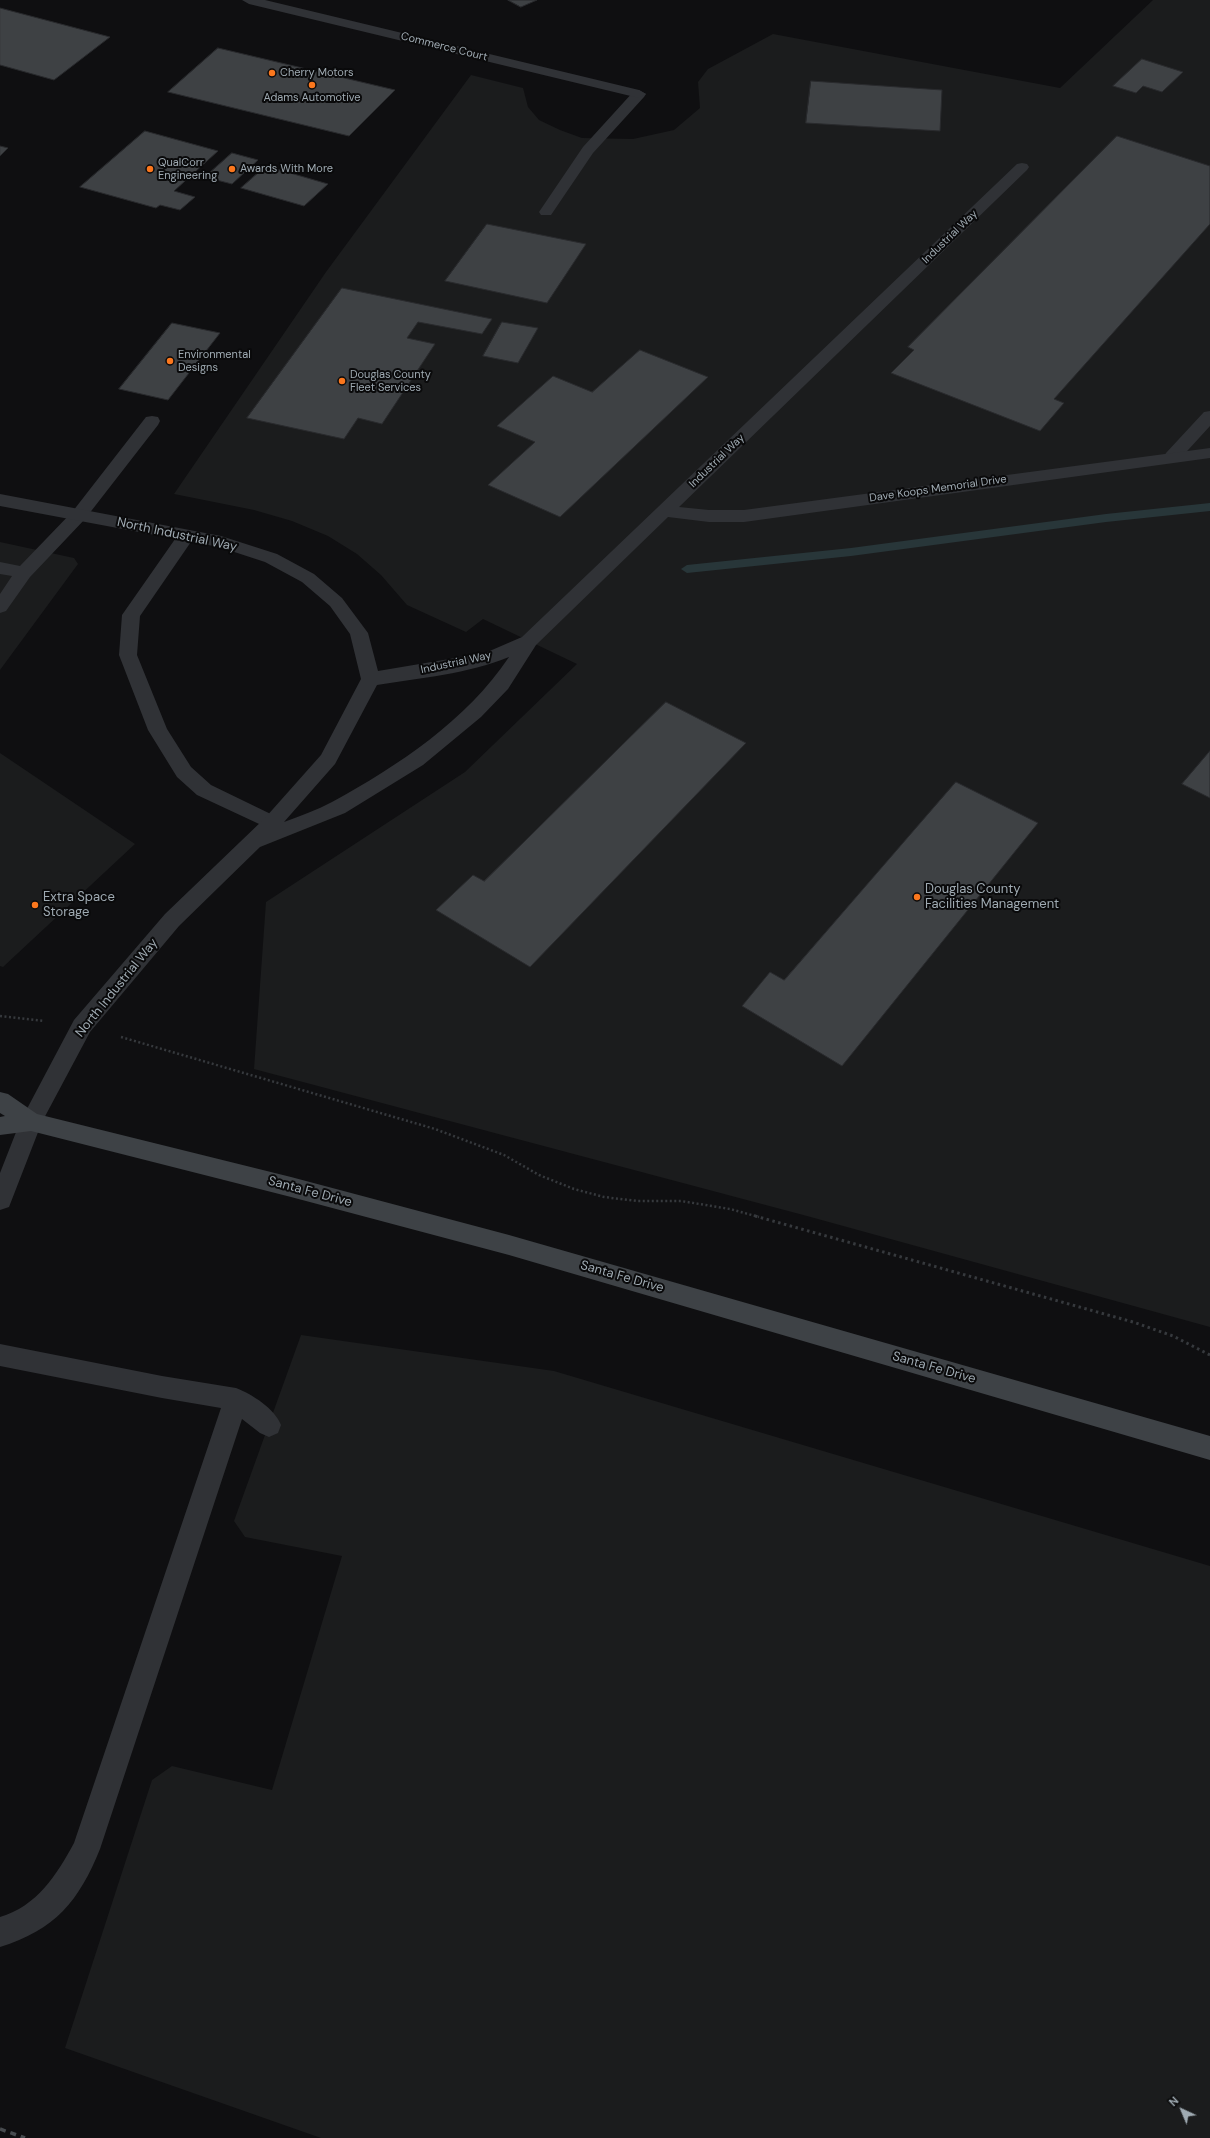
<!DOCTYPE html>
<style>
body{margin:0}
#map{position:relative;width:1210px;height:2138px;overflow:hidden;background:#0f0f11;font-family:"DM Sans",sans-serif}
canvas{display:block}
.north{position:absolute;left:1162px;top:2090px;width:40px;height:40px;-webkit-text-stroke:3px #0a0a0b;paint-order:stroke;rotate:316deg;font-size:11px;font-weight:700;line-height:16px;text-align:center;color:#9faab2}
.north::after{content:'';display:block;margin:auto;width:14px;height:18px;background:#9faab2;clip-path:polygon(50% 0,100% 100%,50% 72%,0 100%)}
</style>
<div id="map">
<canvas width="1210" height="2138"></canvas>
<div class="north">N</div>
</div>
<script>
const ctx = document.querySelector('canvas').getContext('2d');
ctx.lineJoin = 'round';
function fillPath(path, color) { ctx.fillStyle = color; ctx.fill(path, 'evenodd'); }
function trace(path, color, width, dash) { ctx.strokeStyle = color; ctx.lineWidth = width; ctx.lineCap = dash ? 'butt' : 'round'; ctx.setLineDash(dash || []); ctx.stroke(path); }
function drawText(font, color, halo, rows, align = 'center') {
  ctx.font = font + ' "DM Sans",sans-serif'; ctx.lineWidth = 4; ctx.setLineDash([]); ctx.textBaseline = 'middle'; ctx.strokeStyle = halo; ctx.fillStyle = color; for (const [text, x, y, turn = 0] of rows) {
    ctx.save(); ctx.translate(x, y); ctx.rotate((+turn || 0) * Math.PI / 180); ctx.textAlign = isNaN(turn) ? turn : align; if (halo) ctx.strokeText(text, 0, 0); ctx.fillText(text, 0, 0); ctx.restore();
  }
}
fillPath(new Path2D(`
 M1153,0H1210V1327L807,1216L254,1069L266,902L465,772L577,664L483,619L466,632L407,605L381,575L357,554L328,536L292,521L254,510L174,494L326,272L471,75L523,88L528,107L539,120L560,130L582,138L633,139L674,130L700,108L698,82L708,69L773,34L1060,88Z
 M0,542L74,558L78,564L0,670Z
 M0,753L135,844L3,967L0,966Z
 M301,1335L554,1371L1210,1566V2138H321L65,2048L152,1780L172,1766L272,1790L342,1556L245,1537L234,1521Z`), '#1b1c1d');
fillPath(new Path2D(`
 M1210,503V511L1106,522L851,556L687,573L681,569L687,565L851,548L1106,514Z`), '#283639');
const building = new Path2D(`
 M508,0H537L521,7Z
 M0,8L110,37L54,80L0,65Z
 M218,48L395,90L349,136L168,92Z
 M1142,59L1183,72L1162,92L1143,86L1136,93L1113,86Z
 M811,81L942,90L940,131L806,123Z
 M145,131L218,151L174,191L195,197L180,210L160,205L156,208L80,187Z
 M1117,136L1210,166V224L1054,399L1064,403L1040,431L891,373L914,350L908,347Z
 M0,146L8,148L0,156Z
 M232,153L258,160L232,184L205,177Z
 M266,166L328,184L304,206L241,188Z
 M487,224L586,244L547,303L445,281Z
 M342,288L492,319L482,334L418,322L407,338L435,344L382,424L358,418L344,439L247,418Z
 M502,322L538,328L518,363L483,356Z
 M172,323L220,333L168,400L119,389Z
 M640,350L708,377L560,517L488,485L535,442L497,426L553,376L592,392Z
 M666,702L746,743L530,967L436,910L473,875L484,881Z
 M1210,751V798L1182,784Z
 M956,782L1038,823L842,1066L742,1006L770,972L784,980Z`);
fillPath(building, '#3e4144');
trace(building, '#292a2d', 1);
trace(new Path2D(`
 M0,1016L44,1021
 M121,1037L435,1129L504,1155L539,1175L574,1189L604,1197L637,1201H681L730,1209L759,1217`), '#36393d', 2.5, [2, 2.5]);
trace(new Path2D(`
 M755,1216L1133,1322L1173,1336L1210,1355`), '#36393d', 3, [2.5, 3.5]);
fillPath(new Path2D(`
 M639,90L646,94L644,97L593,153L551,215H541L539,212L583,147L634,91Z
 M1210,411V426L1178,461L1172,462L1166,461L1164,457L1166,453L1204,412Z
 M152,416L158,417L160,421L158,425L85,519L30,577L6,611L0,613V594L12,576L0,574V562L20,566L73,511L146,417Z
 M186,530L192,532L195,536L140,616L137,655L167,729L191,767L211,785L279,818L282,823L279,828L272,830L197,795L177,777L148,730L119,655L122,615L180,532Z
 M0,1344L162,1376L236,1388C252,1394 275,1409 281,1425L278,1433L269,1437L260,1433L242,1419L100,1849C79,1901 55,1930 0,1947V1917C37,1906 56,1876 74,1843L221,1408L162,1398L0,1366Z`), '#303236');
fillPath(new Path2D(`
 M242,0H265L639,90L646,94L639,98L249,4Z
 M1022,163L1027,164L1029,167L1027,170L679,507L709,510H744L1210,448V458L744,522H709L668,517L536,645L508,689L481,717L423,765L345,813L260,847L179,926L90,1032L42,1122L9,1207L0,1210V1173L20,1122L74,1020L165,914L265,818L321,755L361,679L350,634L330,606L302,582L265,562L219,547L0,506V494L221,536L277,554L314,574L342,598L368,633L378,671L485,653L522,637L1017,164ZM509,657C467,720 398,766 332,802C317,810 300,816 284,822L335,764L377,685C420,678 468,674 509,657Z`), '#303236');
fillPath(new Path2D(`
 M0,1092L8,1094L37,1114L291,1177L509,1235L1210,1436V1460L509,1255L291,1197L31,1131L0,1135V1117L5,1116L0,1113Z`), '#3e4246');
trace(new Path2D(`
 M0,2129L25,2138`), '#474b4f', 3.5, [6, 5]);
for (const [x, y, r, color] of [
 [272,73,4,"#fb771d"],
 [312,85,4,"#fb771d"],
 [150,169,4,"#fb771d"],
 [232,169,4,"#fb771d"],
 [170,361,4,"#fb771d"],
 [342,381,4,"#fb771d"],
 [917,897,4,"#fb771d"],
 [35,905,4,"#fb771d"]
]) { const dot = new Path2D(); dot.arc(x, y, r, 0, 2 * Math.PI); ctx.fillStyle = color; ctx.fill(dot); trace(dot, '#0a0a0b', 1.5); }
drawText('11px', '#9faab2', '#0a0a0b', [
 ["Commerce Court",444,47,14],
 ["Industrial Way",950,237,-44],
 ["Industrial Way",717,461,-44],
 ["Dave Koops Memorial Drive",938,489,-8],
 ["Industrial Way",456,663,-12]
]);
drawText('11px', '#9faab2', '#0a0a0b', [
 ["Cherry Motors",280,73],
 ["Adams Automotive",312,98,"center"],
 ["QualCorr",158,163],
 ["Engineering",158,176],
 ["Awards With More",240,169],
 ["Environmental",178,355],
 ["Designs",178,368],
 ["Douglas County",350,375],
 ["Fleet Services",350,388]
], 'left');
drawText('13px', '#9faab2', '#0a0a0b', [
 ["North Industrial Way",177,535,12],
 ["North Industrial Way",117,988,-51],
 ["Santa Fe Drive",310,1192,15],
 ["Santa Fe Drive",622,1277,16],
 ["Santa Fe Drive",934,1368,16]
]);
drawText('13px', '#9faab2', '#0a0a0b', [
 ["Douglas County",925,890],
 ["Facilities Management",925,905],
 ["Extra Space",43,898],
 ["Storage",43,913]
], 'left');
</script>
